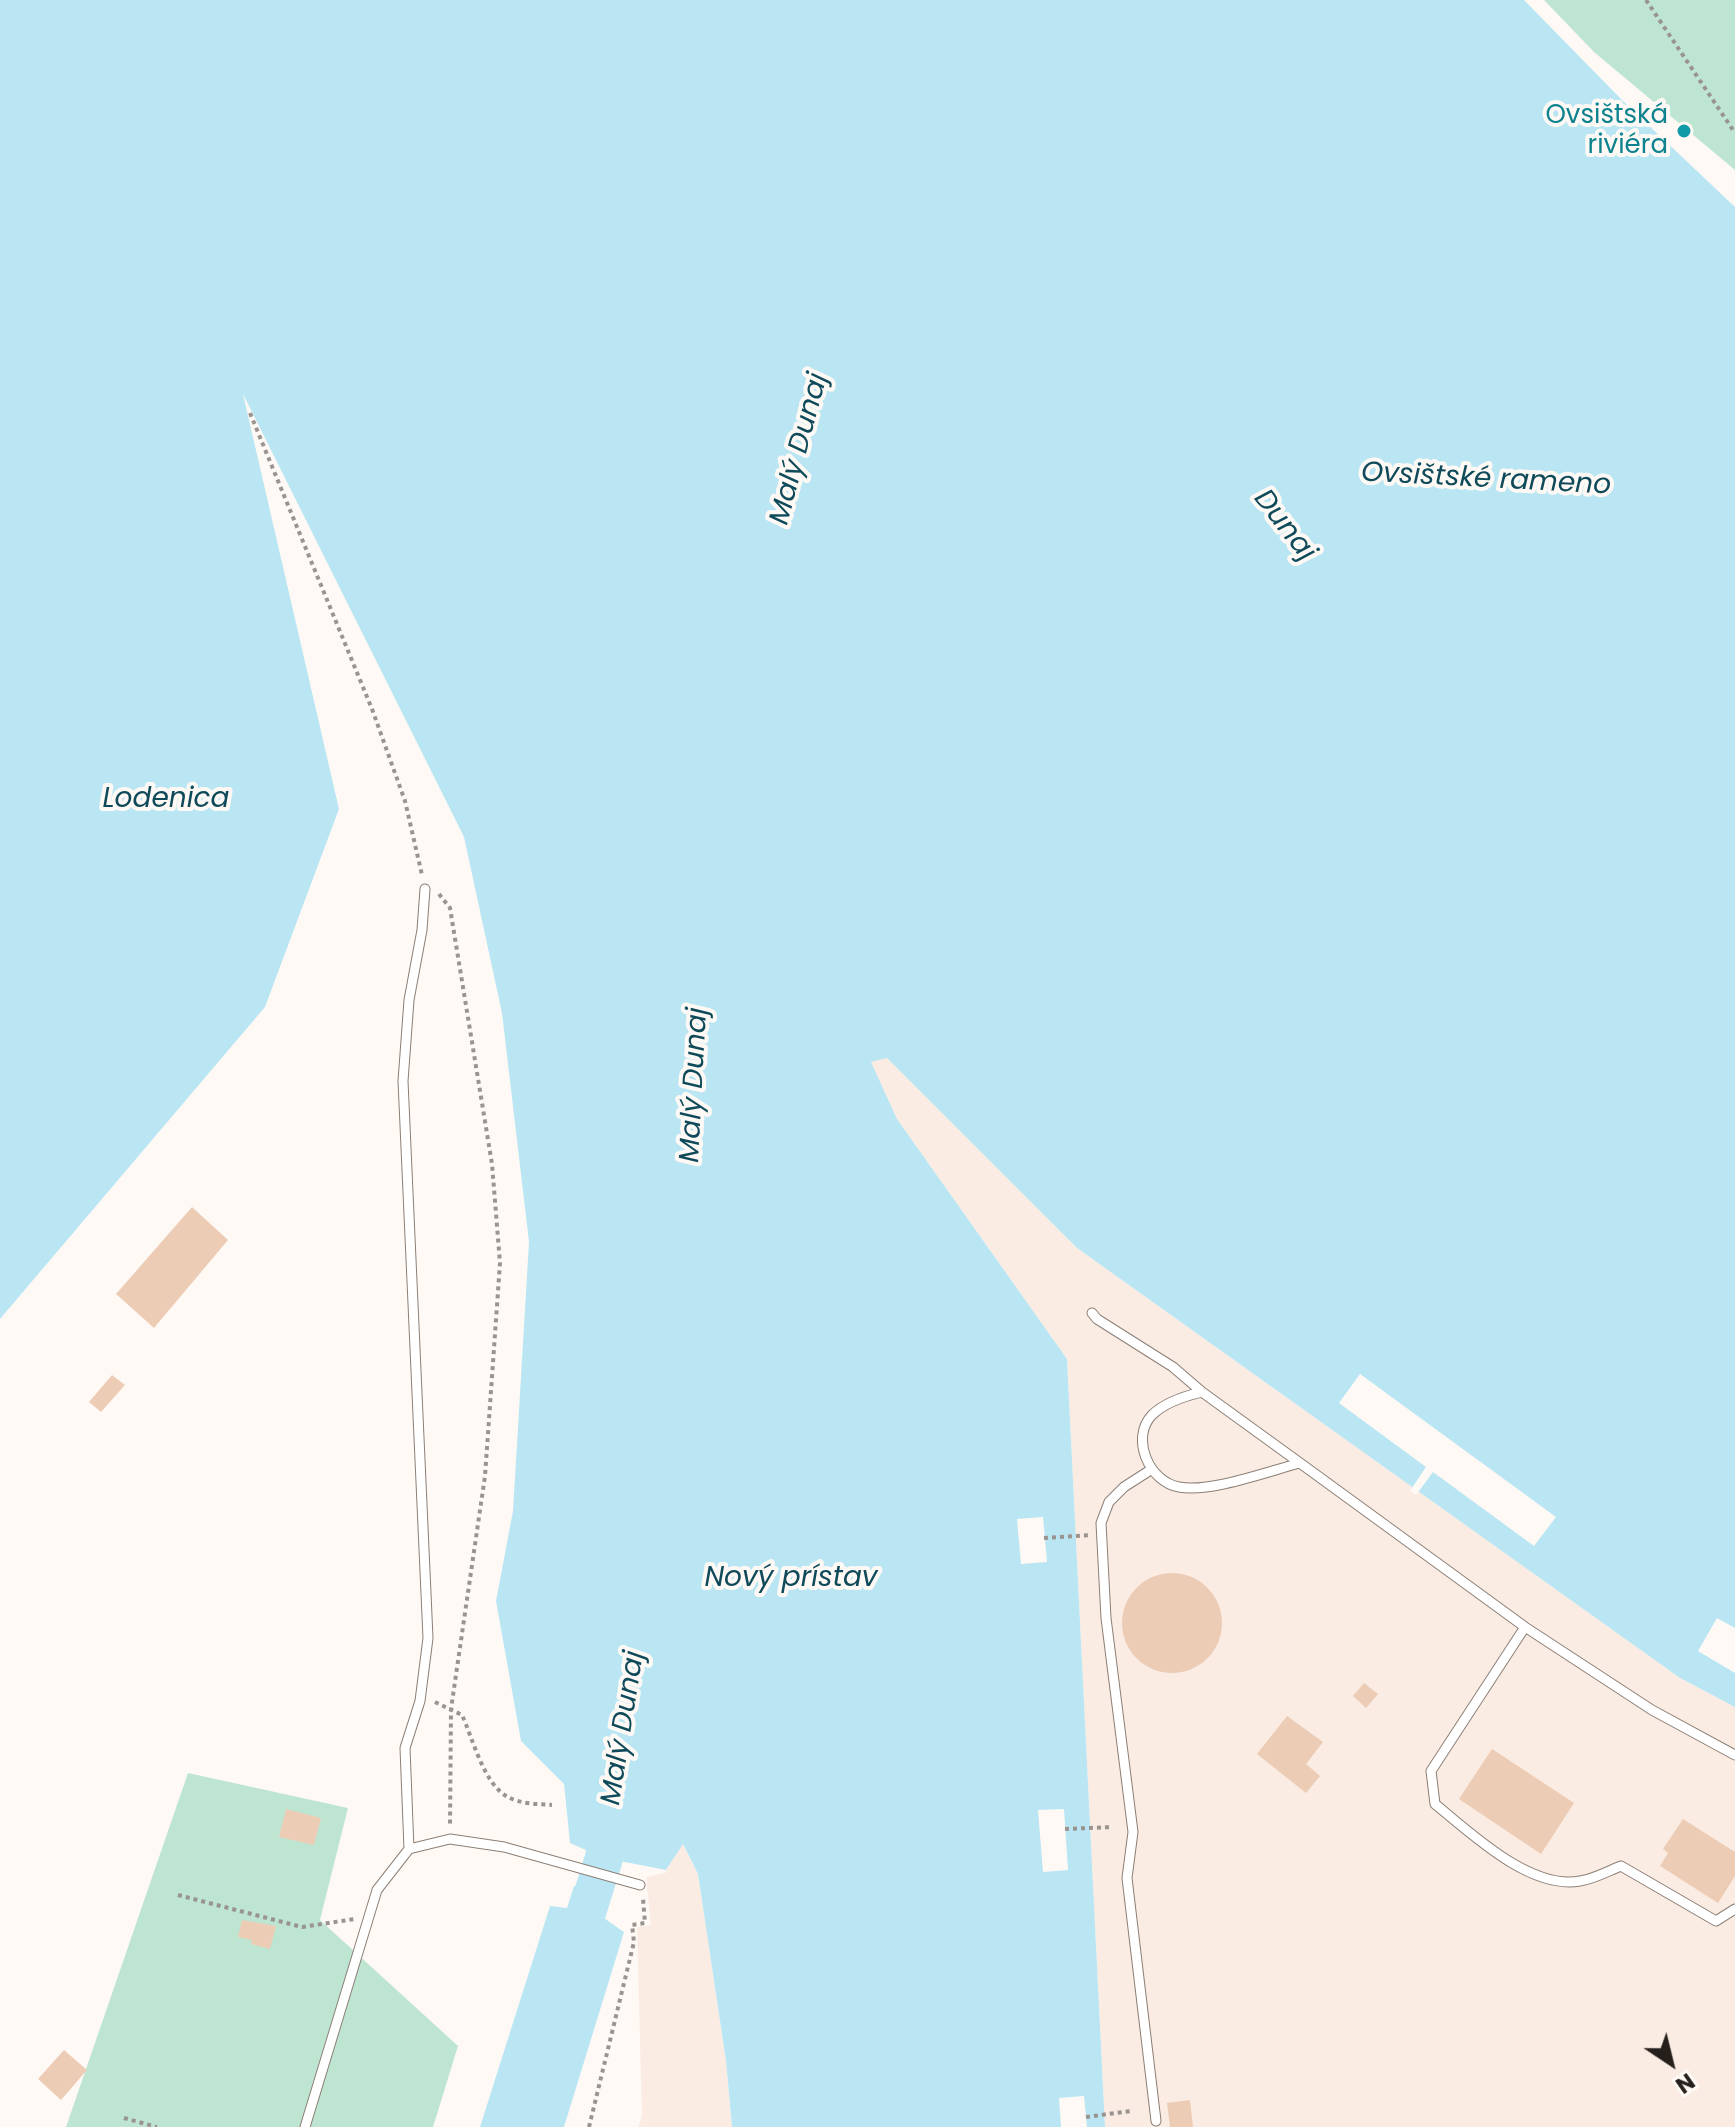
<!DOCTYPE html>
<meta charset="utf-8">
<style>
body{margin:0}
#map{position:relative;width:1735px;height:2127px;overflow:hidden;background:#fff9f5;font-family:Poppins,sans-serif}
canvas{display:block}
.north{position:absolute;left:1631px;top:2023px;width:80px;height:80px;-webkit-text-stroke:6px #fff9f5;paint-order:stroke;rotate:145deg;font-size:22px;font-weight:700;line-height:32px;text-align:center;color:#251f1c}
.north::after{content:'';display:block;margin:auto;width:28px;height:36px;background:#251f1c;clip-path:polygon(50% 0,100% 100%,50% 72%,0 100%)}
</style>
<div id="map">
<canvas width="1735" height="2127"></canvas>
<div class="north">N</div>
</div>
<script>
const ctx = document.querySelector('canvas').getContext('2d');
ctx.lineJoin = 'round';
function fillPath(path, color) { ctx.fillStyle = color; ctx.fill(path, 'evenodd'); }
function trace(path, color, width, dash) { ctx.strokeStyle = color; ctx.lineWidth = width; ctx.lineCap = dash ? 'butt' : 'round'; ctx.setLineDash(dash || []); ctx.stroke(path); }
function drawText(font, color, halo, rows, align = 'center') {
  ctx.font = font + ' Poppins,sans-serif'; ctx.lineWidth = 8; ctx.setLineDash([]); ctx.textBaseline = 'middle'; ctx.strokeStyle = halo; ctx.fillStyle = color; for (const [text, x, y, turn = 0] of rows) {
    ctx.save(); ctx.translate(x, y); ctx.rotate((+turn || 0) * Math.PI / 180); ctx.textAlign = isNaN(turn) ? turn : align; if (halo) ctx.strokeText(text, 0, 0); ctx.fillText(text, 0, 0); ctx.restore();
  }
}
fillPath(new Path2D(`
 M887,1057L1077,1248L1680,1678L1735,1707V2127H1105L1067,1359L897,1119L870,1062Z
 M682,1843L698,1874L726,2061L732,2127H638L642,2116L637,1927L651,1925L646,1877L665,1873Z`), '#faece3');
fillPath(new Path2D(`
 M1544,0H1735V170L1594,52Z
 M188,1773L348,1808L320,1920L458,2046L433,2127H66Z`), '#bee5d2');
fillPath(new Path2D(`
 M0,0H1524L1623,101L1735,207V1707L1680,1678L1077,1248L887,1058L871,1062L897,1119L1067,1359L1105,2127H732L726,2061L698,1874L683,1844L666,1870L604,1858L570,1843L564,1784L521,1741L496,1601L513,1511L529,1242L502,1013L464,837L243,394L339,809L265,1007L0,1319Z
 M574,1886L607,1896L604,1918L624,1932L564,2127H480L550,1906L567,1908Z`), '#bae6f4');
fillPath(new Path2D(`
 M1360,1374L1556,1517L1534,1546L1433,1472L1416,1495L1410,1491L1426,1467L1339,1403Z
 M1043,1517L1047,1562L1021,1564L1017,1519Z
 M1717,1618L1735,1628V1673L1698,1651Z
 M1064,1809L1068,1870L1043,1872L1038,1810Z
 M1084,2096L1087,2127H1061L1059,2098Z`), '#fff9f5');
trace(new Path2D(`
 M579,1938L604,1858L611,1808`), '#bae6f4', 38);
fillPath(new Path2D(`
 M192,1207L228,1240L154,1328L116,1294Z
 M112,1375L125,1385L101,1412L89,1402Z
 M1122 1623a50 50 0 1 1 100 0a50 50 0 1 1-100 0Z
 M1364,1683L1378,1694L1366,1708L1353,1696Z
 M1287,1716L1323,1742L1306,1764L1320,1776L1306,1793L1257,1754Z
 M1492,1749L1574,1803L1541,1854L1459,1799Z
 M286,1809L321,1818L314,1845L279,1837Z
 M1683,1819L1735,1852V1876L1718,1903L1660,1866L1668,1853L1663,1849Z
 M242,1920L276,1926L270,1949L251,1944L252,1940L238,1937Z
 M64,2050L87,2070L61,2100L38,2079Z
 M1190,2100L1193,2127H1170L1167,2103Z`), '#edccb5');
const service = new Path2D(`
 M1092,1313L1097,1319L1173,1367L1202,1392
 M1300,1463L1202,1392C1185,1396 1165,1402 1152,1415C1130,1438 1149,1482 1179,1487C1210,1493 1269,1471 1300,1463L1525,1627
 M1152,1469L1124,1487L1109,1502L1101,1523L1106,1618L1133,1832L1127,1878L1156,2121
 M1735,1755L1652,1710L1525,1627L1431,1771L1435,1804C1472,1834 1530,1890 1580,1881C1594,1879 1608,1871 1621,1866L1716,1921L1735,1909
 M409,1849L450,1839L504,1847L640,1885
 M305,2127L377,1890L409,1849L405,1748L420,1701L428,1638L403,1081L409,1000L422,930L425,889`);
trace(service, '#8c7f75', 11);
trace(new Path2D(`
 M1646,0L1735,133
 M250,413L372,709L405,801L422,875
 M439,894L450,908L492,1164L500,1263L485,1476L451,1709L450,1827
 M1044,1538L1090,1535
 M435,1702L462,1715C473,1739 484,1785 508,1797C520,1804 538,1804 552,1805
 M1065,1829L1112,1827
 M178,1895L302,1927L355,1919
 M1086,2117L1131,2111
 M124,2118L157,2127
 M589,2127L634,1942L632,1925L645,1923L643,1898`), '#9a9491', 4, [4, 4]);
trace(service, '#fff', 9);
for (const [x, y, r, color] of [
 [1684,131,8,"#0f9aa8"]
]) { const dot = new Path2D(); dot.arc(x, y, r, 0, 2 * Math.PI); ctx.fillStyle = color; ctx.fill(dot); trace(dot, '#fff9f5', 3); }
drawText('26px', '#0d838f', '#fff9f5', [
 ["Ovsištská",1668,116],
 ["riviéra",1668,146]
], 'right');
drawText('italic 28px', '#0e4a5a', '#fff9f5', [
 ["Malý Dunaj",800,449,-75],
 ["Ovsištské rameno",1486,480,3],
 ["Dunaj",1284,526,52],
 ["Lodenica",166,800],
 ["Malý Dunaj",695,1085,-87],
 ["Nový prístav",791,1579],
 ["Malý Dunaj",624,1728,-81]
]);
</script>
